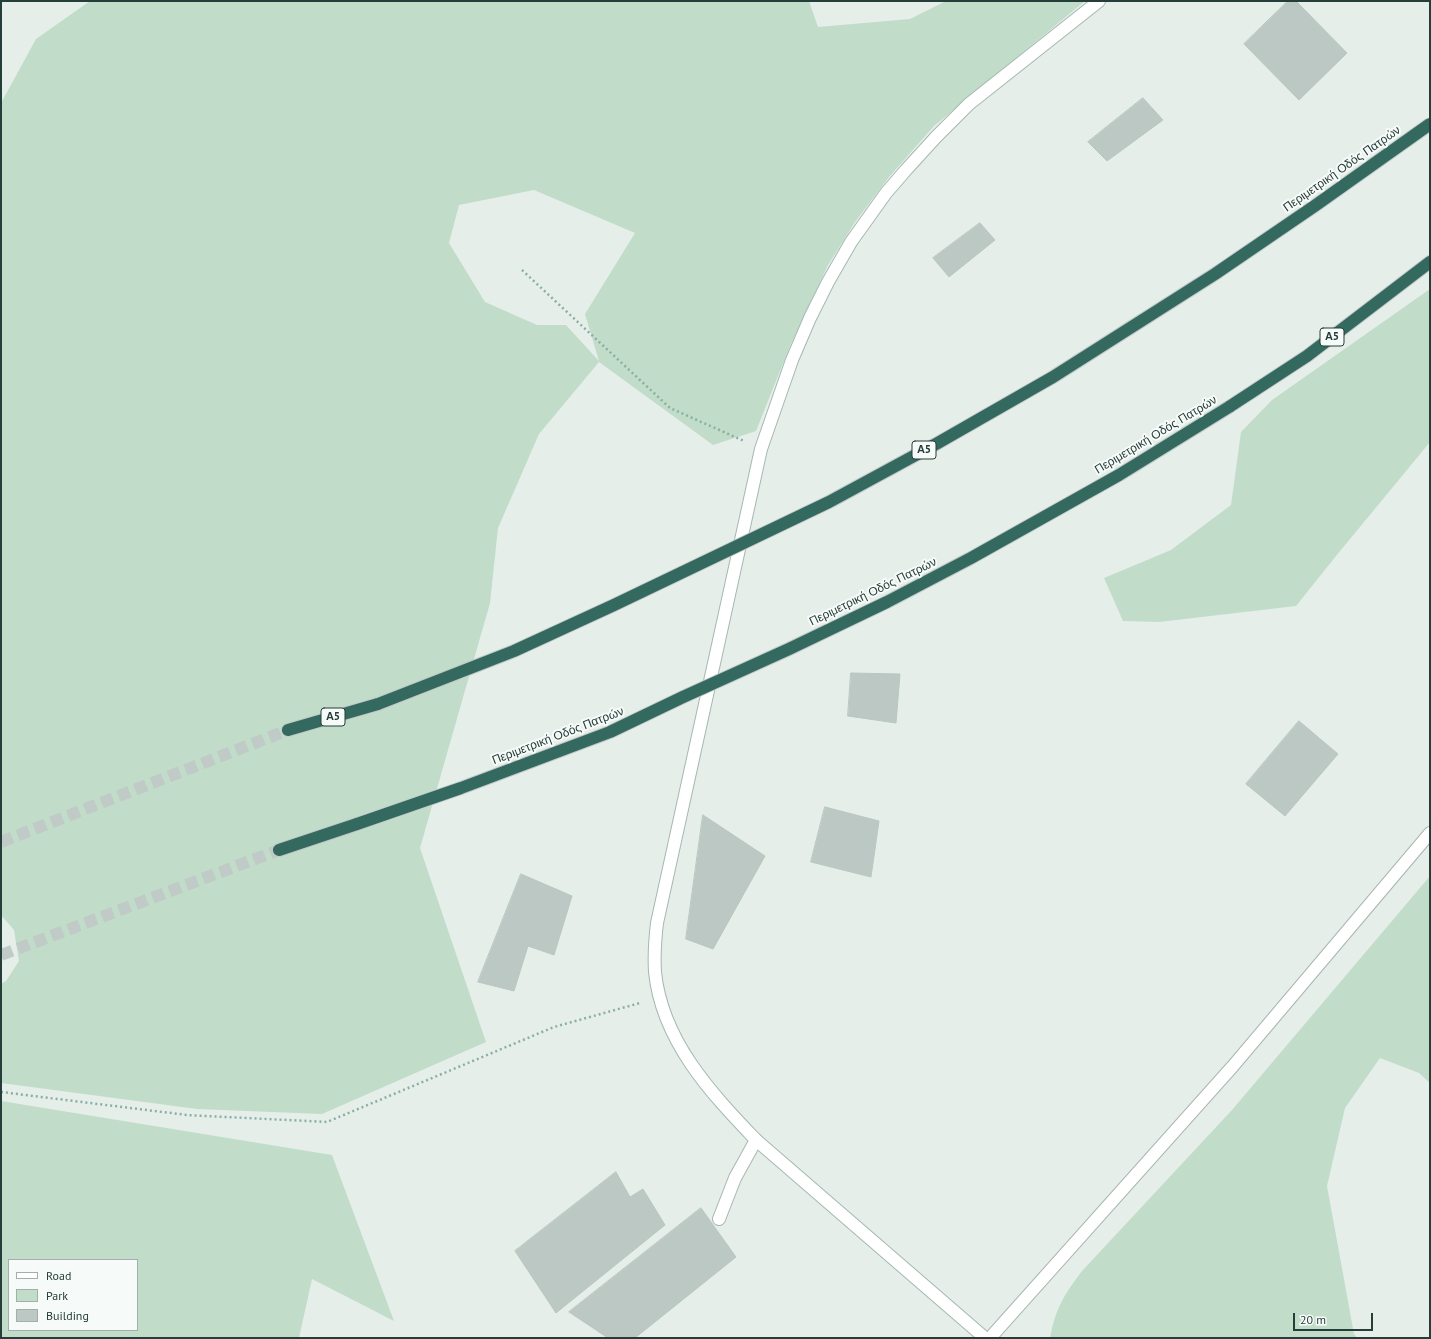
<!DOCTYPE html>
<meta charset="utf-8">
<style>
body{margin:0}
#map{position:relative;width:1431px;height:1339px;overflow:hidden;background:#e6eeea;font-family:"PT Sans",sans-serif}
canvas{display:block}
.frame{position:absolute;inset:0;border:2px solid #263e39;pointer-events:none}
.legend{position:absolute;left:8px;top:1259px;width:130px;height:72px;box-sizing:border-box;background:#f6faf8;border:1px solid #a3afac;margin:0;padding:5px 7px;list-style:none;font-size:12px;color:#263e39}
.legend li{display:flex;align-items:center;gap:8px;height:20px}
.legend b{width:20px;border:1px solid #a3afac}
.scale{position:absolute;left:1293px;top:1313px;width:80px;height:18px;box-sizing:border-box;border:2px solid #263e39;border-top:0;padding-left:5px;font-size:12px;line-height:14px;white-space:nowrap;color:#263e39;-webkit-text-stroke:3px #f6faf8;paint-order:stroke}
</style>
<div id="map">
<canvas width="1431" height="1339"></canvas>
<div class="frame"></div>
<ul class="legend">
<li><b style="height:5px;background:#fff"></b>Road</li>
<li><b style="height:11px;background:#c1ddc9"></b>Park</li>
<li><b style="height:11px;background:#bbc8c3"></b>Building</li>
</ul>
<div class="scale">20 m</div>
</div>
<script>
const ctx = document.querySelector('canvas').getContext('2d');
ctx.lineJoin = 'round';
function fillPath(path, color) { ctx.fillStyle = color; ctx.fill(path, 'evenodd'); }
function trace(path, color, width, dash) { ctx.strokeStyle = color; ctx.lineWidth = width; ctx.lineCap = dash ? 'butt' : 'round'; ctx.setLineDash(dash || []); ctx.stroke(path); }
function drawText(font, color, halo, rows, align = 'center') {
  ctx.font = font + ' "PT Sans",sans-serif'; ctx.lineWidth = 4; ctx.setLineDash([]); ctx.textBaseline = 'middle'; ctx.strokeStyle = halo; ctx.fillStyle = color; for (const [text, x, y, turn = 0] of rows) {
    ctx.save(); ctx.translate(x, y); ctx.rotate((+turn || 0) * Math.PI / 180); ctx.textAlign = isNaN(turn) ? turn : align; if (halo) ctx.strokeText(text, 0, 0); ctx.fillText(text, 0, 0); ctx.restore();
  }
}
fillPath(new Path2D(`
 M90,1H809L818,27L910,19L946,1H1085L934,126L889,177L855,222L828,265L790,346L756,431L713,445L599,362L539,434L498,528L490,603L420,848L486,1042L322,1114L197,1109L1,1083V984L6,981L19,961L14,930L1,915V103L36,39ZM534,190L635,233L585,314L599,361L566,325H537L485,302L449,243L459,205Z
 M1430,289V442L1336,556L1296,606L1159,622L1123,621L1104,578L1171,550L1231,505L1241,432L1272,400Z
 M1430,876V1083L1419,1073L1380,1058L1345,1108L1327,1186L1354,1334L1357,1338H1050C1056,1307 1064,1295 1082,1271L1232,1110Z
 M1,1101L332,1155L394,1321L312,1279L299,1338H1ZM9,1260H137V1330H9Z`), '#c1ddc9');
const building = new Path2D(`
 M1288,1H1296L1347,53L1299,100L1244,44Z
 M1143,98L1163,120L1107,161L1088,142Z
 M980,223L995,240L949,277L933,258Z
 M851,673L900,674L896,723L848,716Z
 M1299,721L1338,754L1285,816L1246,784Z
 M825,807L879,821L871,877L811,862Z
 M703,815L765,856L713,949L686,939Z
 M521,874L572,896L554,955L528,946L514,991L478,982Z
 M616,1172L630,1197L643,1189L665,1225L556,1313L515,1251Z
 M701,1208L736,1257L635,1338H608L569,1312Z`);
fillPath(building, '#bbc8c3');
trace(building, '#b8c7c1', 1);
trace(new Path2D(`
 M1,842L288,730
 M1,955L279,850`), '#c0cbc7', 12, [12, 6]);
const street = new Path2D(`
 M719,1219L735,1178L756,1140
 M990,1338L1233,1066L1430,833`);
const secondary = new Path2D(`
 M985,1338L756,1140C711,1093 662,1041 655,972C654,956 655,940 657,923L761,449L792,360L810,318L828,282L851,242L886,193L905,171L936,137L969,104L1099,1`);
const highway = new Path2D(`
 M1229,407L1307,356L1430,262
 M288,730L378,704
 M279,850L357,824`);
trace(street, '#a9b6b1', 14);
trace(secondary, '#a5b8b2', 14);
trace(highway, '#c2c9c8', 14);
trace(new Path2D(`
 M522,270L670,408L744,441
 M1,1092L187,1115L327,1122L554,1027L640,1003`), '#89afa4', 2.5, [2, 3]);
trace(street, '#fff', 12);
trace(secondary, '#fff', 12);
trace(highway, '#346960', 12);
const highwayBridge = new Path2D(`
 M378,704L514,651L614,605L829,502L936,444L1053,377L1215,274L1316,205L1430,124
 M357,824L461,788L610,732L683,697L789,649L887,602L971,558L1119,475L1229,407`);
trace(highwayBridge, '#c2c9c8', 14, []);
trace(highwayBridge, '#346960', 12);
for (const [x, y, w] of [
 [1332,337,24],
 [924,450,24],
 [333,717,24]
]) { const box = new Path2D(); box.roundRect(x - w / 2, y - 9, w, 18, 3); ctx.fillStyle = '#f6faf8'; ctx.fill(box); trace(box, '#263e39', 1); }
drawText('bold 11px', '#263e39', null, [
 ["Α5",1332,337],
 ["Α5",924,450],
 ["Α5",333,717]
]);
drawText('12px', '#263e39', '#f6faf8', [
 ["Περιμετρική Οδός Πατρών",1342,169,-35],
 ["Περιμετρική Οδός Πατρών",1156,435,-31],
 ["Περιμετρική Οδός Πατρών",873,592,-26],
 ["Περιμετρική Οδός Πατρών",558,736,-21]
]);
</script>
